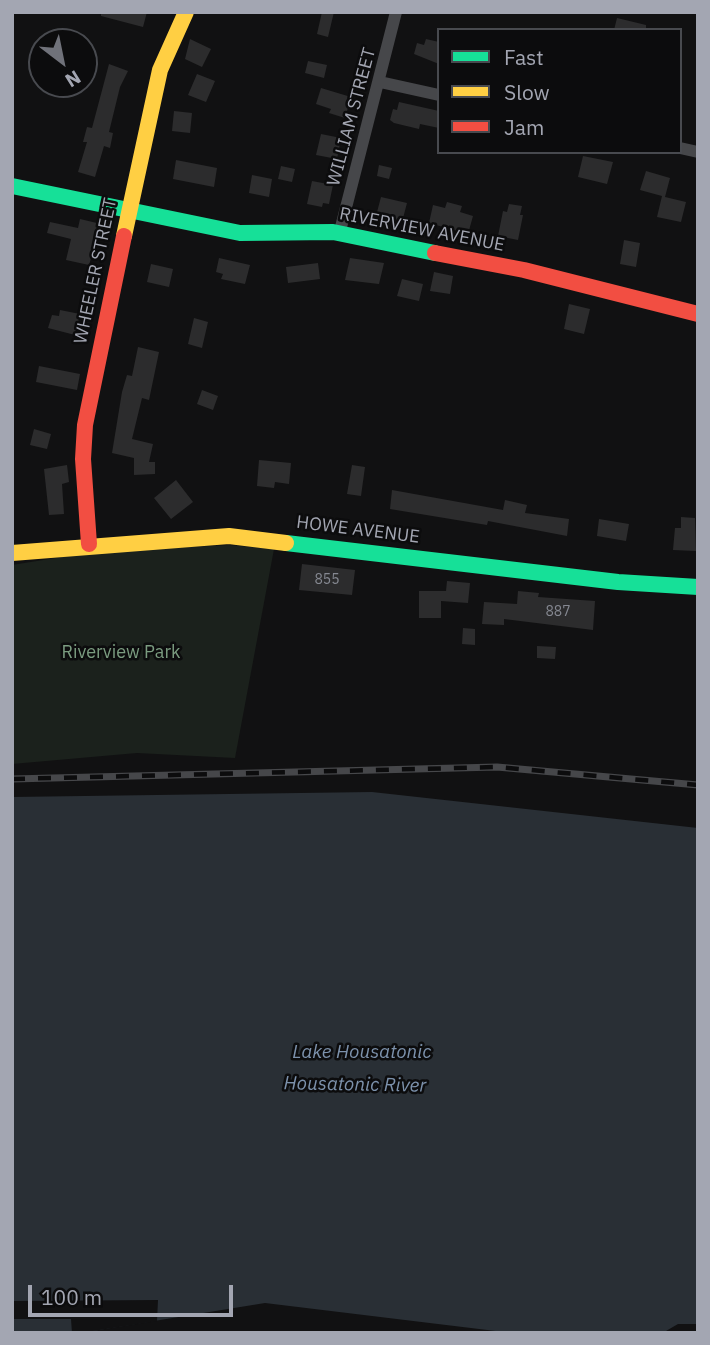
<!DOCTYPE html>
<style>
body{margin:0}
#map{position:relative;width:710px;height:1345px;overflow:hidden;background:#111112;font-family:"IBM Plex Sans",sans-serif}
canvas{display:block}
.frame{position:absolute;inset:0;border:14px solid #a3a6b2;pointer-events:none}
.legend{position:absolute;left:437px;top:28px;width:245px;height:126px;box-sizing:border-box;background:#0c0c0d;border:2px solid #484a4f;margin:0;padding:9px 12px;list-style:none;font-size:21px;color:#a3a6b2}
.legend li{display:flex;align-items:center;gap:14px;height:35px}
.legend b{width:35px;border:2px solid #484a4f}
.north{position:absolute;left:28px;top:28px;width:70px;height:70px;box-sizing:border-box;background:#0c0c0d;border:2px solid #484a4f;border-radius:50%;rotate:148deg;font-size:19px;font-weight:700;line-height:28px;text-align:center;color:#a3a6b2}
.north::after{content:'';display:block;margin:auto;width:24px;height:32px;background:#70727a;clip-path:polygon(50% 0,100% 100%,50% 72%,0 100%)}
.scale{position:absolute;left:28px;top:1285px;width:205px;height:32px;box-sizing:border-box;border:4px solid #a3a6b2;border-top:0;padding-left:9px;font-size:21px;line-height:24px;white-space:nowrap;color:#a3a6b2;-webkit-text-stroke:5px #0c0c0d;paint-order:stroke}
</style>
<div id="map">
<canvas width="710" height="1345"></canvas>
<div class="frame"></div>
<ul class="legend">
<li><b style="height:9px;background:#16e098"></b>Fast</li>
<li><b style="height:9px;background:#ffcf43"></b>Slow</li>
<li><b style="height:9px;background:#f24e42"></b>Jam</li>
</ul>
<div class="north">N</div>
<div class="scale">100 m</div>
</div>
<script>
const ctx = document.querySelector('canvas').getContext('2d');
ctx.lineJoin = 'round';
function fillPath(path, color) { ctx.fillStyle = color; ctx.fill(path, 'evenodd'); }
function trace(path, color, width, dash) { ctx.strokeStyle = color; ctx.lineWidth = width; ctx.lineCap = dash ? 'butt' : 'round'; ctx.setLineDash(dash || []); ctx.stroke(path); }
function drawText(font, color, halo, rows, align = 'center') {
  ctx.font = font + ' "IBM Plex Sans",sans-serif'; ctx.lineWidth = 5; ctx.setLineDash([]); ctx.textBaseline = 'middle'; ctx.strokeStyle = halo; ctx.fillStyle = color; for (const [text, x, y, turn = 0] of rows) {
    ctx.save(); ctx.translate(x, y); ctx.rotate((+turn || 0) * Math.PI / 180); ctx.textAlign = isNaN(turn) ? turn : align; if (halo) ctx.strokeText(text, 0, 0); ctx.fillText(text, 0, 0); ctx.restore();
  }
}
fillPath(new Path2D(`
 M229,545L274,549L235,758L137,753L12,764V565L93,552Z`), '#1b211c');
fillPath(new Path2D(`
 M372,792L698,828V1324H678L666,1331L512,1333L265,1303L80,1333H12V797Z`), '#292f35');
fillPath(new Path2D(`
 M158,1300L157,1321L80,1333H72L71,1319H12V1301Z`), '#111112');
fillPath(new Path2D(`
 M101,12H147L143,27L101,16Z
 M322,12H334L328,37L317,34Z
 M617,18L646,25V30H614Z
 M190,39L211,49L202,67L185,59Z
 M426,39L439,42V64L414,54L417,43L424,45Z
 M308,61L327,65L324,78L305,73Z
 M109,64L128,71L120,87L109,132L113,133L110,148L104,146L95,177L78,172L87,142H83L87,127L92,128Z
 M197,74L215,81L206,102L188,95Z
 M321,88L351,97L345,118L329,113L331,109L316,104Z
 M399,102L439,111V128L420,124L419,129L394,123L390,120L393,109L397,110Z
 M174,111L192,113L190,133L172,131Z
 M321,134L341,138L337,159L316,155Z
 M583,156L613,162L607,184L578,177Z
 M176,160L217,168L214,187L173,179Z
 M379,165L392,168L389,179L377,176Z
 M281,166L295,169L292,182L278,179Z
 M646,171L670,178L665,197L686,202L681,222L657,217L662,196L640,190Z
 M252,175L272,179L269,197L249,193Z
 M312,181L333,185L329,204L323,203L322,207L307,204Z
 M381,197L407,203L402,222L376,216Z
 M447,202L462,206L460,212L473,216L468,234L429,223L433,205L445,208Z
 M509,204L522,206L520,215H523L518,240L498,236L503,211L507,212Z
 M80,219L101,224L89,265L66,260L71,239L47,233L50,222L78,228Z
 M624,240L640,243L636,267L620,264Z
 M219,258L250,265L245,284L221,279L223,274L216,272Z
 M350,258L384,263L379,284L345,280Z
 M318,263L320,279L288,283L286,267Z
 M151,264L173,269L169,287L147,282Z
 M434,272L453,276L450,294L430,291Z
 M402,279L423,284L419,301L397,296Z
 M569,304L590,309L584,334L564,329Z
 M60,310L80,314L75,335L48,328L52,315L59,316Z
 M194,318L208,322L202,348L188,344Z
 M138,347L159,352L149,400L142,398L132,439L153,444L149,462H155V474L134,475V458L112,453L122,392L127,375L132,376Z
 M39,366L80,374L77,390L36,382Z
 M202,390L218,396L213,410L197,404Z
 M34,429L51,434L47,449L30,445Z
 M259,460L291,463L289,484L275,482L274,488L257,486Z
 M67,465L69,482L62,484L64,514L49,515L44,469Z
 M352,465L365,467L361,496L347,494Z
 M176,480L193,502L171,519L154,498Z
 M392,490L503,510L505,500L527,505L525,513L569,519L567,536L488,521L487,525L390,509Z
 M681,517L695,518L696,551L673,550L675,528H681Z
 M599,519L629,524L626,541L597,536Z
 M302,564L355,570L352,595L299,590Z
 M447,581L470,583L468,603L441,601V618H419V591H446Z
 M518,591L539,593L538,597L595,601L593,630L504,619V625L482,624L484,602L517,604Z
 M463,628L475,629V645L462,644Z
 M537,646L556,647L555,659L537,658Z`), '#2c2c2d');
trace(new Path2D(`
 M380,82L439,95
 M680,148L698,152
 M340,231L396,12`), '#46474a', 12);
trace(new Path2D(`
 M12,186L240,233L333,232L435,253
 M286,543L618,582L698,587`), '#16e098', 16);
trace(new Path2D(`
 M124,236L160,70L186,12
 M12,553L229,536L286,543`), '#ffcf43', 16);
trace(new Path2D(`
 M435,253L524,270L698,314
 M89,544L83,459L85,425L124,236`), '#f24e42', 16);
const rail = new Path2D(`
 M12,779L497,767L698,785`);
trace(rail, '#46474a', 7);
trace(rail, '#0c0c0d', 4.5, [13]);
drawText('14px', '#858891', null, [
 ["855",327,580],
 ["887",558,612]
]);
drawText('18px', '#a3a6b2', '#0c0c0d', [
 ["WILLIAM STREET",352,117,-75],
 ["RIVERVIEW AVENUE",422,230,11],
 ["WHEELER STREET",96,271,-78],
 ["HOWE AVENUE",358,530,7]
]);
drawText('18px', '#7b9c80', '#0c0c0d', [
 ["Riverview Park",121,653]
]);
drawText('italic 19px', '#7c91ab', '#0c0c0d', [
 ["Lake Housatonic",362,1053],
 ["Housatonic River",355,1085,1]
]);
</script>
